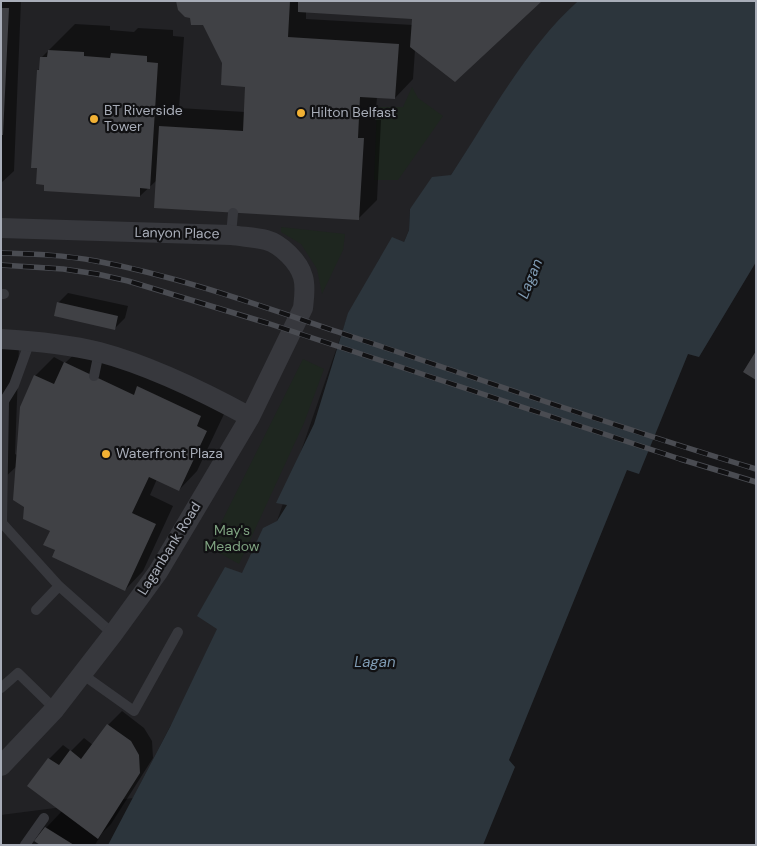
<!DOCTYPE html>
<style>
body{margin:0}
#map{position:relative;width:757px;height:846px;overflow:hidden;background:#161618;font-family:"DM Sans",sans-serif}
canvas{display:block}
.frame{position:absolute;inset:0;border:2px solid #a8adb8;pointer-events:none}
</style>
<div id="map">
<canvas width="757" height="846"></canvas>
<div class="frame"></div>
</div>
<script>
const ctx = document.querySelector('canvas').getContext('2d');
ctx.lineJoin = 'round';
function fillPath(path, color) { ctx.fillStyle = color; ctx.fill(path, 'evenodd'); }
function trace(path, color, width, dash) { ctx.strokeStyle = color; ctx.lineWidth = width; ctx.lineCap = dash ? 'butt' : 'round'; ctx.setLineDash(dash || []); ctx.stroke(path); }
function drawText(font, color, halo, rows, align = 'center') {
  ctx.font = font + ' "DM Sans",sans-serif'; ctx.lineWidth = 4.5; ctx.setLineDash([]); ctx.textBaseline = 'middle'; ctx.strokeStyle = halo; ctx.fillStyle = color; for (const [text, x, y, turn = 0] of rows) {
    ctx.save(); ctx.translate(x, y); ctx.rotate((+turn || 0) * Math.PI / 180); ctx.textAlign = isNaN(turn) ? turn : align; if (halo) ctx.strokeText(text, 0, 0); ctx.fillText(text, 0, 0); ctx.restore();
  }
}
fillPath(new Path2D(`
 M1,1H578L568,11L526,60L451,175L410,209L409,230L404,242L380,258L347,318L277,521L133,798L1,815Z`), '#222225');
fillPath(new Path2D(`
 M412,87L418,98L443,116L398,180H374L377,107H403Z
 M281,227L345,234L343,250L322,294L317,269L301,244L281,232Z
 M303,359L324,369L304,423L239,564L209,547Z`), '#1e261f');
fillPath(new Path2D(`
 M578,1H756V262L699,357L688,354L639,474L627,470L509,760L515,767L483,845H108L170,727L217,629L197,616L225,567L242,573L263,528L277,521L287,505L276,503L314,424L348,313L392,237L404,242L409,230L410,209L432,177L451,175C490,116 525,49 578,1Z`), '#2c353c');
fillPath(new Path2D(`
 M1,1H21L14,171L1,183Z
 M177,1H540L415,50L413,79L395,98L377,97L375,120H381L377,200L358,219L157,180L140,196L38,70L41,68L42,57L75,24L110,26V30L134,32L138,28L173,30V36L184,37L179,108L245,112L247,86L223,62L204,24L191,17ZM306,11L413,18V25L306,19Z
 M68,293L128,306L125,318L115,328L58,303Z
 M84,345L225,412L197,471L179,490L157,479L150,495L173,506L143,571L125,590L57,550L51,530L25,507L17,466L1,481V346H19L15,454L17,455L35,376L54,357L65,363Z
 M122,711L144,728L152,741L153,758L111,824L102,833L95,845H42L46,828L62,811L29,786L49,759L63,745L71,751L84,738L93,745L108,725Z`), '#0007');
fillPath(new Path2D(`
 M176,1H290L288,37L399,44L395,99L360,97L358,138H364L359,220L154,208L159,126L243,131L245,87L221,85L222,63L203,25H191L190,18L185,17L178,10Z
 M298,1H542L455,82L410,47L412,19L298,12Z
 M1,8H9L3,135H1Z
 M48,50L84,52V56L110,58L111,53L147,56V62L158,63L150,189L140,188V197L44,191V185L36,184L37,168H31L37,70H39L40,57H47Z
 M57,302L118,316L115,330L54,316Z
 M756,351V380L743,372Z
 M64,362L134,395L137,386L201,416L197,426L207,431L179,491L149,477L132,513L156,524L125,591L52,557L55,550L43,545L50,531L23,519L24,507L13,500L20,407L34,375L54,384Z
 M107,724L131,741L139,755L140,773L98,839L27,786L48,758L59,765L70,750L81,759Z
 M45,827L74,845H40L34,841Z`), '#404145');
trace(new Path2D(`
 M231,235L233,213
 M1,294H4
 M30,341L14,385L4,401L2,523L59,586L113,634
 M94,376L99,352
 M36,610L59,586
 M82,674L134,711L178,632
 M1,688L18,673L55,709
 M25,845L44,818`), '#37383d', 10);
trace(new Path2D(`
 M1,228L231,235C243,237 255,237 266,240C281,244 299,262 303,277C306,287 304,299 303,308L250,417L158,572L113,634L55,709L1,766
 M1,339C34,341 67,344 99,352C148,365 206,393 250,417`), '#37383d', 20);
const rail = new Path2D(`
 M1,253C33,254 65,255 96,261C182,277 266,308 350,336C485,381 619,428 756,469
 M1,265L63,269L97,274L128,281L267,323L680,459L756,482`);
trace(rail, '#4a4c52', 5.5);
trace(rail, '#111113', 4, [11]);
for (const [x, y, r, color] of [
 [301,113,5,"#f2b134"],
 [94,119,5,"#f2b134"],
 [106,454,5,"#f2b134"]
]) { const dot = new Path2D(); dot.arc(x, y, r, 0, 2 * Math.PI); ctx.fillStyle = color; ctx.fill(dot); trace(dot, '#111113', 2); }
drawText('14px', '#a8adb8', '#111113', [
 ["BT Riverside",104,111],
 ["Tower",104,127],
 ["Hilton Belfast",311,113],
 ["Waterfront Plaza",116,454]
], 'left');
drawText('14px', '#a8adb8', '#111113', [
 ["Lanyon Place",177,234,1],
 ["Laganbank Road",170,549,-58]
]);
drawText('14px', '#7fa381', '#111113', [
 ["May's",232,531],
 ["Meadow",232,547]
]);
drawText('italic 15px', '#7f9bb3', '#111113', [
 ["Lagan",531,279,-68],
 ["Lagan",375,663]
]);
</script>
